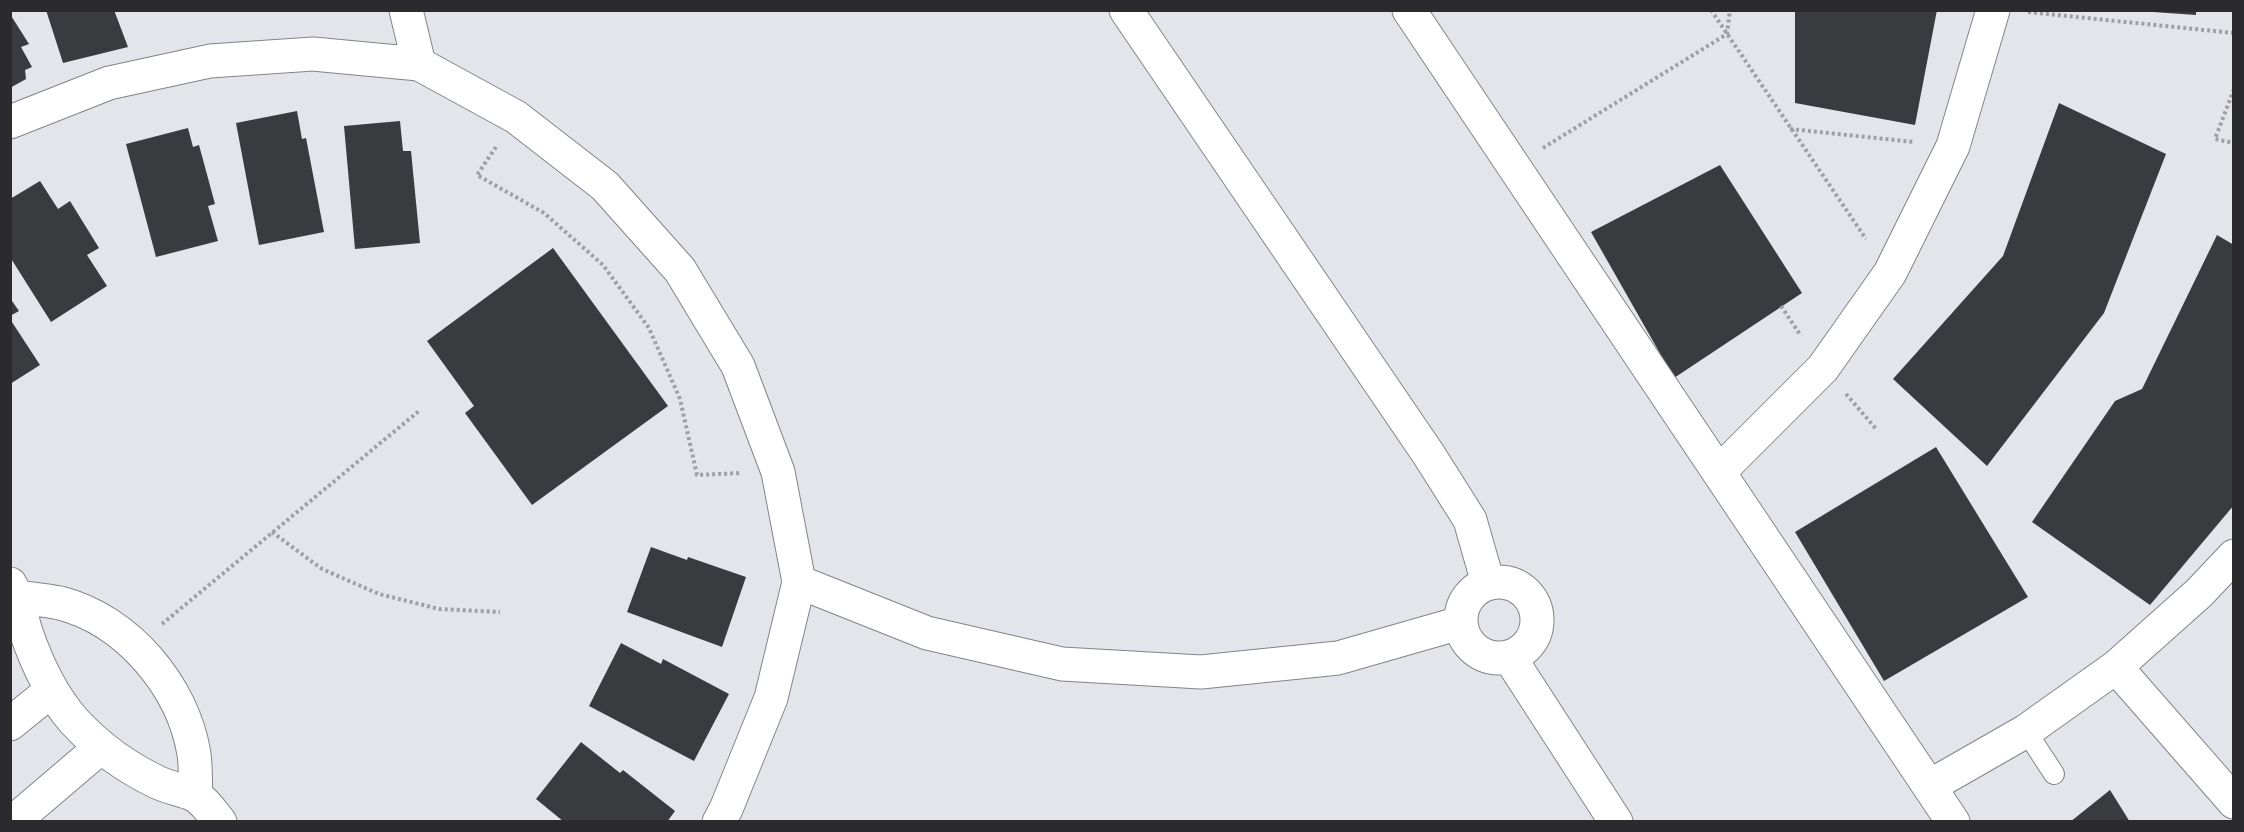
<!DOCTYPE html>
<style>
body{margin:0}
#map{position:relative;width:2244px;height:832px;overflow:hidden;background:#e4e5ea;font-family:Inter,sans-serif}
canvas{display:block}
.frame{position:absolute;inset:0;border:12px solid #2b2b2d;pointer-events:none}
</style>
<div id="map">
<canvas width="2244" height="832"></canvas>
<div class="frame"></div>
</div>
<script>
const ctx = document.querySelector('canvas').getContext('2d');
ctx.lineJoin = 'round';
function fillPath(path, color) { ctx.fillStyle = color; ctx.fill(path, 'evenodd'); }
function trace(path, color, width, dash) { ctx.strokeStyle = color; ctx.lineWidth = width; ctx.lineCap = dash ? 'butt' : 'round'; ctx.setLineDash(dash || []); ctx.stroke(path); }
fillPath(new Path2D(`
 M46,10H114L128,47L63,63Z
 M1795,10H1937L1915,125L1795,103Z
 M2153,10H2196V15L2153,12Z
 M10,14L29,44L21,47L32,67L25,70L26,79L10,88Z
 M2059,103L2166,154L2104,313L1987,466L1893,379L2003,256Z
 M297,111L302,139L306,138L324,232L259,245L236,123Z
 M400,121L403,151H411L420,243L355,249L344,126Z
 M188,128L193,147L199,145L215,204L208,206L218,241L156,257L126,144Z
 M1720,165L1802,293L1674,378L1591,232Z
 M40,181L58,209L70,201L99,248L87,255L107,286L51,322L10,257V199Z
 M2217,235L2234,245V505L2150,605L2032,522L2115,401L2142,389Z
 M553,248L668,406L532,505L465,413L474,406L427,341Z
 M10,298L19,311L10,316Z
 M10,319L40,365L10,384Z
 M1936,447L2028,597L1884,681L1795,532Z
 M651,547L687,560L688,557L746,577L722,647L627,612Z
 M621,643L661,664L663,659L729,694L694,761L589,706Z
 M581,742L620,773L623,770L675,811L667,822H564L536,799Z
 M2110,790L2130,822H2070Z`), '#3a3b3f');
const service = new Path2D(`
 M2026,731L2054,774`);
const minor = new Path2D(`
 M406,10L419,64
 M1126,10L1429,455L1470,520L1488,583
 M1409,10L1953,822
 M10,122L109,83L210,61L313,54L419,64L516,117L605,186L680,270L738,366L778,472L799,582L771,698L726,809L719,822
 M1719,472L1823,368L1890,273L1953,146L1993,10
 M1461 620a38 38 0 1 1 76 0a38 38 0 1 1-76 0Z
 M799,582L927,633L1062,664L1201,672L1338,658L1460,623
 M10,584C21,601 20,614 26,632C37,664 52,696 74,721C98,747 127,768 159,783C170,788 183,790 194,795C204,800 213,814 220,822
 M18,597C32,599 46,600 60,603C127,620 183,686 194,754C196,768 195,782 196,796
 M1510,658L1616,822
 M2116,667L2234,802
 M10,724L52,690
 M1930,786L2026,731L2116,667L2199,593L2234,556
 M13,822L101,747`);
trace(service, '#838489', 22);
trace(minor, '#838489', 35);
trace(new Path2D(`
 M1711,10L1866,239
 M2028,12L2234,33
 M2234,89L2215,139L2234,143
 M1790,129L1914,142
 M496,147L477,175L544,213L603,265L649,328L680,399L697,475L741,473
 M1543,148L1727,34L1730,10
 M1781,306L1801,336
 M1846,394L1877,430
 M272,532L322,569L379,594L439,609L500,612
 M162,624L419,411`), '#a0a0a4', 4, [3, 3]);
trace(service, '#fff', 20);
trace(minor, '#fff', 33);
</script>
